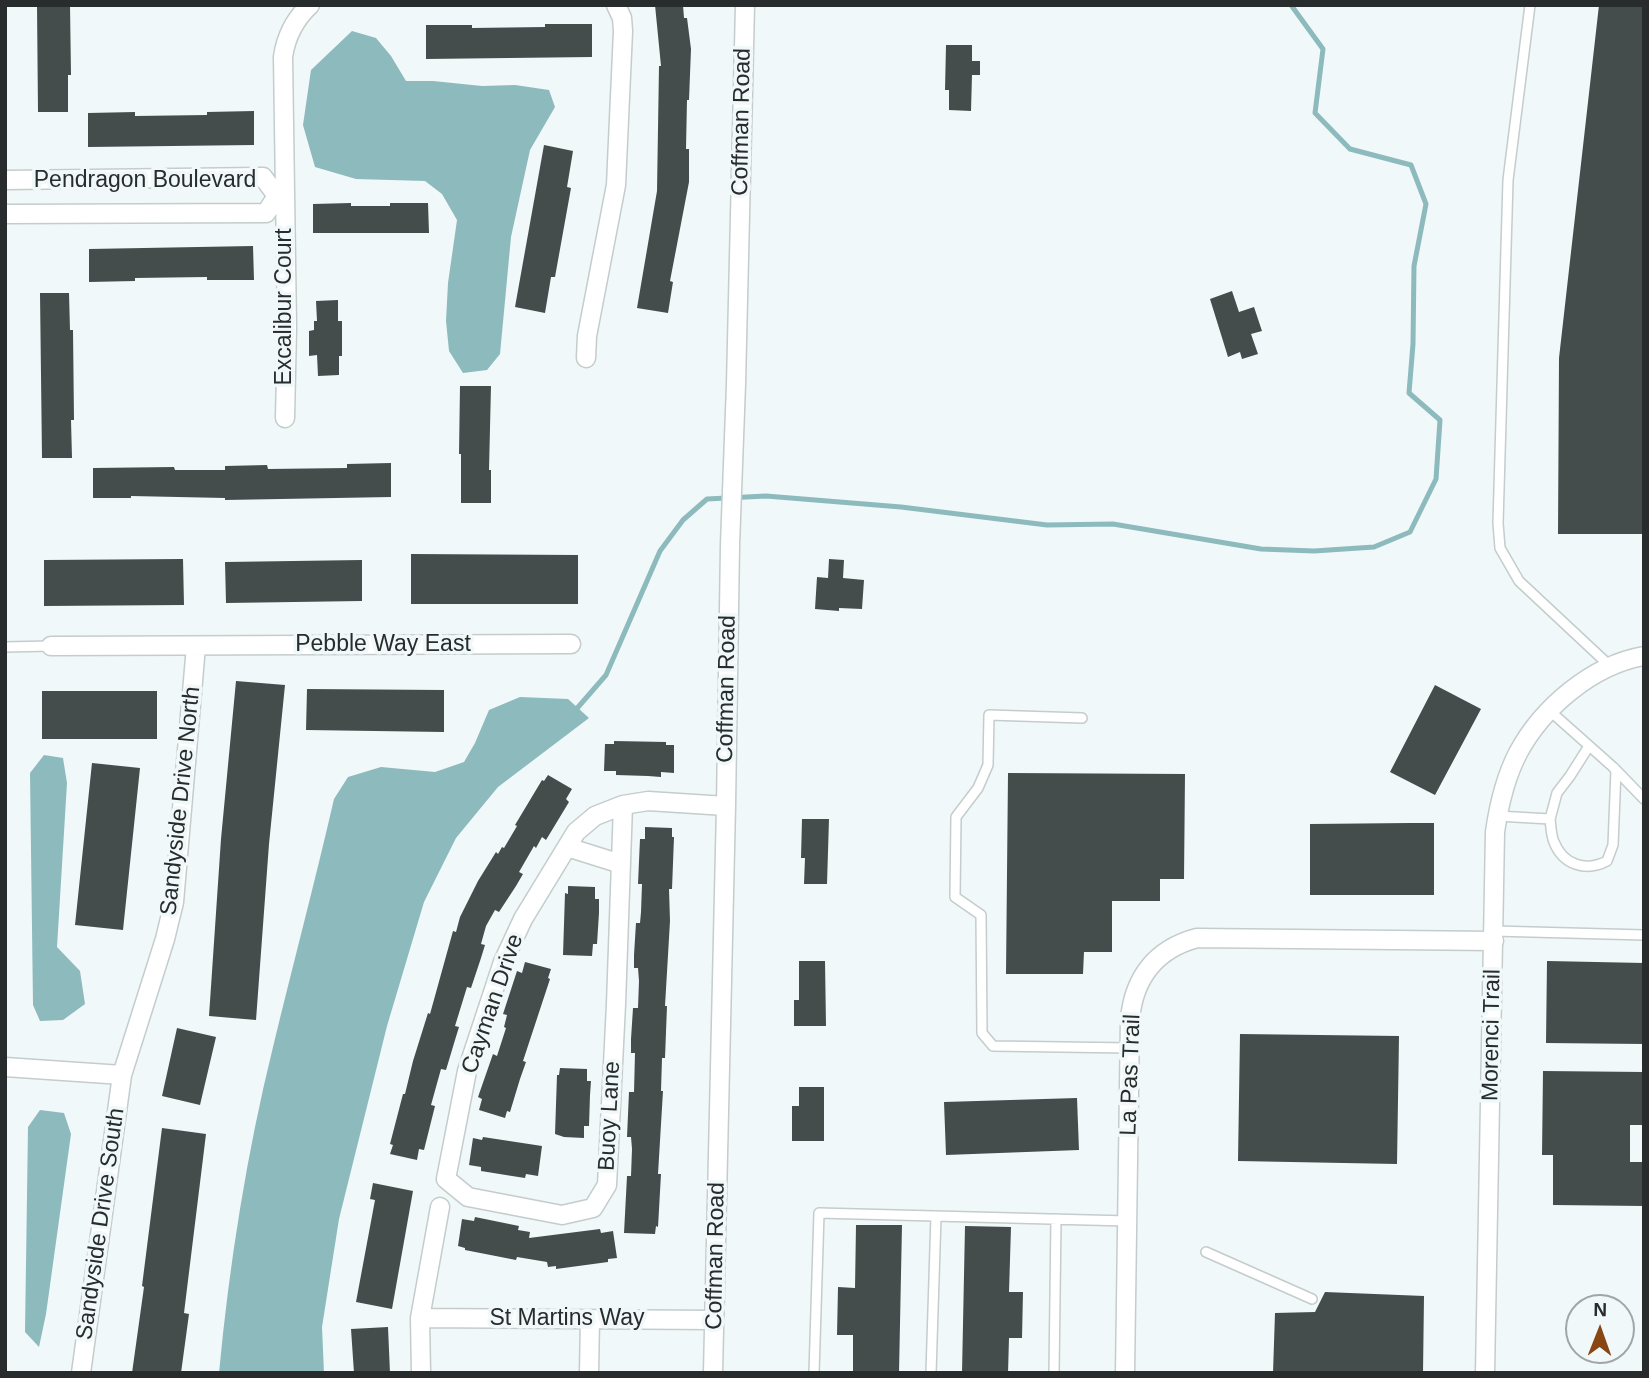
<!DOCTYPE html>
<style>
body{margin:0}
#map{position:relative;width:1649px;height:1378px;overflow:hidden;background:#f0f8f9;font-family:Arial,sans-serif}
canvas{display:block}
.frame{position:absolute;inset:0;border:7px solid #292c2d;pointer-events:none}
.north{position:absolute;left:1565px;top:1294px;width:70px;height:70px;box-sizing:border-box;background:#f0f8f9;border:2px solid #a0a6a7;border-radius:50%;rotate:1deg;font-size:19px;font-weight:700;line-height:28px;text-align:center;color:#292c2d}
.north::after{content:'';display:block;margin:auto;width:24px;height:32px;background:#884615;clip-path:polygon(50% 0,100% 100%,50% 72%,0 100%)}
</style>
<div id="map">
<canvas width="1649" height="1378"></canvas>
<div class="frame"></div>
<div class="north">N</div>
</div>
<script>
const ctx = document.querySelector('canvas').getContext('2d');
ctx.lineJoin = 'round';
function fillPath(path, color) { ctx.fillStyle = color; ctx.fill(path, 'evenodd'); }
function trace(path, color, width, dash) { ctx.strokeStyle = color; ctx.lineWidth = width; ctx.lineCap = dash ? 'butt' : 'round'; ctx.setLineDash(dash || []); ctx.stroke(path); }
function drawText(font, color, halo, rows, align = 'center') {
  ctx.font = font + ' Arial,sans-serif'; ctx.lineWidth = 7; ctx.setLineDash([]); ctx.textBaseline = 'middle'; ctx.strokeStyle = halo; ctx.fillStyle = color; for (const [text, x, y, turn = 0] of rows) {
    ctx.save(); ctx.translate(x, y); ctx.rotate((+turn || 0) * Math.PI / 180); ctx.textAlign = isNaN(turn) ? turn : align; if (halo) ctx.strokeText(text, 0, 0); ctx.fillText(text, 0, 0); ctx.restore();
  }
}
fillPath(new Path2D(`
 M352,31L376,38L391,56L406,81H433L482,86L515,85L549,90L555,107L530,150L511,237L500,354L487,370L463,373L449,351L446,321L448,283L457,220L442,194L425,181L356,179L315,167L303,125L311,70Z
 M520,697L568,699L589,718L498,787L456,838L424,902L387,1026L339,1219L322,1327L324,1373H219C229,1265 247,1152 273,1047C293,964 315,882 334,799L348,777L381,767L435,772L464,762L475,743L489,710Z
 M44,755L63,758L67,783L57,947L80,971L85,1004L63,1020L40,1021L33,1005L30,773Z
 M40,1110L64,1113L71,1134L46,1314L39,1347L25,1332L28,1127Z`), '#8dbabd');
trace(new Path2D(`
 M573,713L606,675L660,551L683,520L707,499L766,496L901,507L1047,525L1113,524L1261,549L1314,551L1374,547L1410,532L1436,479L1440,420L1409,393L1413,344L1414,266L1426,204L1411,165L1350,149L1315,113L1323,49L1291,5`), '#8dbabd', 5);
fillPath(new Path2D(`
 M37,5H70L71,75H68V112H38Z
 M655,5H683L684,18H687L691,49L689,100H687L686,149H689V182L670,281L673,282L668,313L637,308L657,191L659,66H661Z
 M1599,5H1644V534H1558L1559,358Z
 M545,24H592V57L426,59V25H472V28L545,27Z
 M946,45H972V61H980V75H972L971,111L949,110V90H945Z
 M254,111V145L88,147V113L135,112V116L207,115V112Z
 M544,145L573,151L567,187L571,188L555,277H551L545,313L515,307Z
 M351,203V206H390V203H428L429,233H313V204Z
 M253,246L254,280H207V277L135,278V281L89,282V249Z
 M1232,291L1239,312L1254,307L1262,331L1251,334L1258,354L1242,359L1240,352L1228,357L1210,299Z
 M40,293H69L70,330H73L74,420H71L72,458H42Z
 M338,300V321H342V356H339V375L318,376L317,355L309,356V331L314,330V321H317L316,301Z
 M460,386H491L489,470H491V503H461V454H459Z
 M391,463V497L225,500V498L131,496V498H93V468L174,467L175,470H225V466L267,465L268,469L347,468V464Z
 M411,554L578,555V604H411Z
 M183,559L184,605L44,606V560Z
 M829,559L844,560L843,578L864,580L862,609L839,608V611L815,609L817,577L828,578Z
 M362,560V601L226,603L225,562Z
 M236,681L285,685L269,844L256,1020L209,1016L221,839Z
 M1435,685L1481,709L1435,795L1390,772Z
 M307,689L444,690V732L306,730Z
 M42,691H157V739H42Z
 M614,741L666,742V745H674V773L661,772V777L648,776L616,775V771H604L605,744H614Z
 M92,763L140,768L123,930L75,925Z
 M1008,773L1185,774L1184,879H1160V901H1112V952H1084L1083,974H1006Z
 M548,775L572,789L566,799L569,802L546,840L542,837L536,848L534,846L519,872L523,874L516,886L499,912L495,910L486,926L481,944L485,945L481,958L471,988L467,987L455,1026L459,1027L455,1040L446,1070L441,1069L431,1105L435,1106L424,1150L419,1149L417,1160L390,1154L393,1145L390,1144L403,1094H405L413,1061L428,1013L430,1014L453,931L456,932L460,917L478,881L496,852L498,854L502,847L504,848L517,826L515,825L542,780L544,781Z
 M802,819H829L827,884H804L805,858H801Z
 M1410,823H1434V895H1310V824Z
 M645,827L672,828V837H674L672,889H669L670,921L665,1006H667L665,1058H662L661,1091H663L658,1174H661L658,1227L656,1226L655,1234L624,1233L627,1176H631L632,1149L631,1137H627L629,1092H634L635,1053H631V1039L633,1008H638L639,981L638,968H634V955L636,923H640L641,912L642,884H638L640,839H645Z
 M568,886L595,887V899H599V913L597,944H593L592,956L563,955L565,893L568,894Z
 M799,961H825L826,1026H794V1000H799Z
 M1547,961L1644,963V1044L1546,1043Z
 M525,962L551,969L548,978L550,979L523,1061L526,1062L520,1079L510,1112L507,1111L505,1118L479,1110L482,1099L478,1097L493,1054L497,1056L506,1028L504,1027L507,1015L503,1014L517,971L522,973Z
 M177,1028L216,1037L200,1105L162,1096Z
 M1240,1034L1399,1036L1397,1164L1238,1161Z
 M560,1068L587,1069V1081H591L590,1095L589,1126H584V1138L564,1137L555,1134L557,1075H559Z
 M1543,1071L1644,1072V1125H1630V1162H1644V1206L1553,1205V1155H1542Z
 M799,1087H824V1141H792V1106H799Z
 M1077,1098L1079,1150L946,1155L944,1102Z
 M162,1128L206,1134L184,1313L189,1314L181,1373H132L144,1287L142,1286Z
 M483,1137L542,1146L538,1176L526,1174L525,1178L512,1176L481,1171V1167L469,1165L473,1138L482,1140Z
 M373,1183L413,1191L392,1309L356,1302L375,1200L370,1199Z
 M475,1217L519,1226L518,1230L530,1232L529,1238L600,1229L601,1233L613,1231L617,1258L608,1259V1262L556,1269V1266L548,1267L547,1262L517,1257L516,1260L465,1250V1248L458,1246L462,1219L474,1221Z
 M856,1225H902L899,1373H853V1335H837L838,1287L855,1288Z
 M965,1226L1011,1227L1009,1292H1023L1022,1338H1009L1008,1373H962Z
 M1325,1292L1424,1296L1423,1373H1273L1275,1313L1315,1312Z
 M388,1327L390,1373H354L351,1329Z`), '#454c4c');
const lane = new Path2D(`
 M1530,5L1508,180L1498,523L1500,548L1519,581L1611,667
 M5,647L51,646
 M1550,711L1613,767L1644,799
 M1082,718L989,715L988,765L978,788L956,817L955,897L981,915L982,1033L993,1046L1130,1048
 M1497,816L1550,819C1551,827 1551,835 1554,842C1563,865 1586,872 1607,861L1613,845L1616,770
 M1550,819L1557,793L1570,776L1589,746
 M1494,931L1644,935
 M1206,1252L1312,1299
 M814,1373L819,1213L1127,1221
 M931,1373L936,1216
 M1054,1373L1056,1219`);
const street = new Path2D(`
 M5,180L263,177L277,196
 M5,214L266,213L277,196
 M586,358L587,336L616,185L623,31L622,18L616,5
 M285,418L287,328L283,57C286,36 295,19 310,5
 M51,646L571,644
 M623,805L616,1004L607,1185L593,1208L562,1215L468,1197L446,1179L467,1071L503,962L523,919L576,832L595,816L623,805L648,801L726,806
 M567,847L621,864
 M5,1067L122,1075
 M420,1318L714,1320
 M81,1373L122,1075L165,939L174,902L196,646
 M421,1373L420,1318L440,1207
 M589,1373L590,1319
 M713,1373L726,806L730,545L736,384L745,5
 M1125,1373L1130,1019C1134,977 1156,949 1197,938L1494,941
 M1485,1373L1495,832C1499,804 1505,778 1518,753C1542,708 1592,665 1644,656`);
trace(lane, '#c4cccc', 12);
trace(street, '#c4cccc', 21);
trace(lane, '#fff', 9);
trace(street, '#fff', 18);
drawText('23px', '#292c2d', '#f0f8f9', [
 ["Coffman Road",742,122,-89],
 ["Pendragon Boulevard",145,181],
 ["Excalibur Court",285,307,-90],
 ["Pebble Way East",383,645],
 ["Coffman Road",727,689,-89],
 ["Sandyside Drive North",181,801,-84],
 ["Cayman Drive",493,1004,-71],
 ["Morenci Trail",1492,1035,-89],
 ["La Pas Trail",1131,1075,-88],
 ["Buoy Lane",610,1116,-87],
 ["Sandyside Drive South",101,1224,-82],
 ["Coffman Road",716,1256,-89],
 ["St Martins Way",567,1319]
]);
</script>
